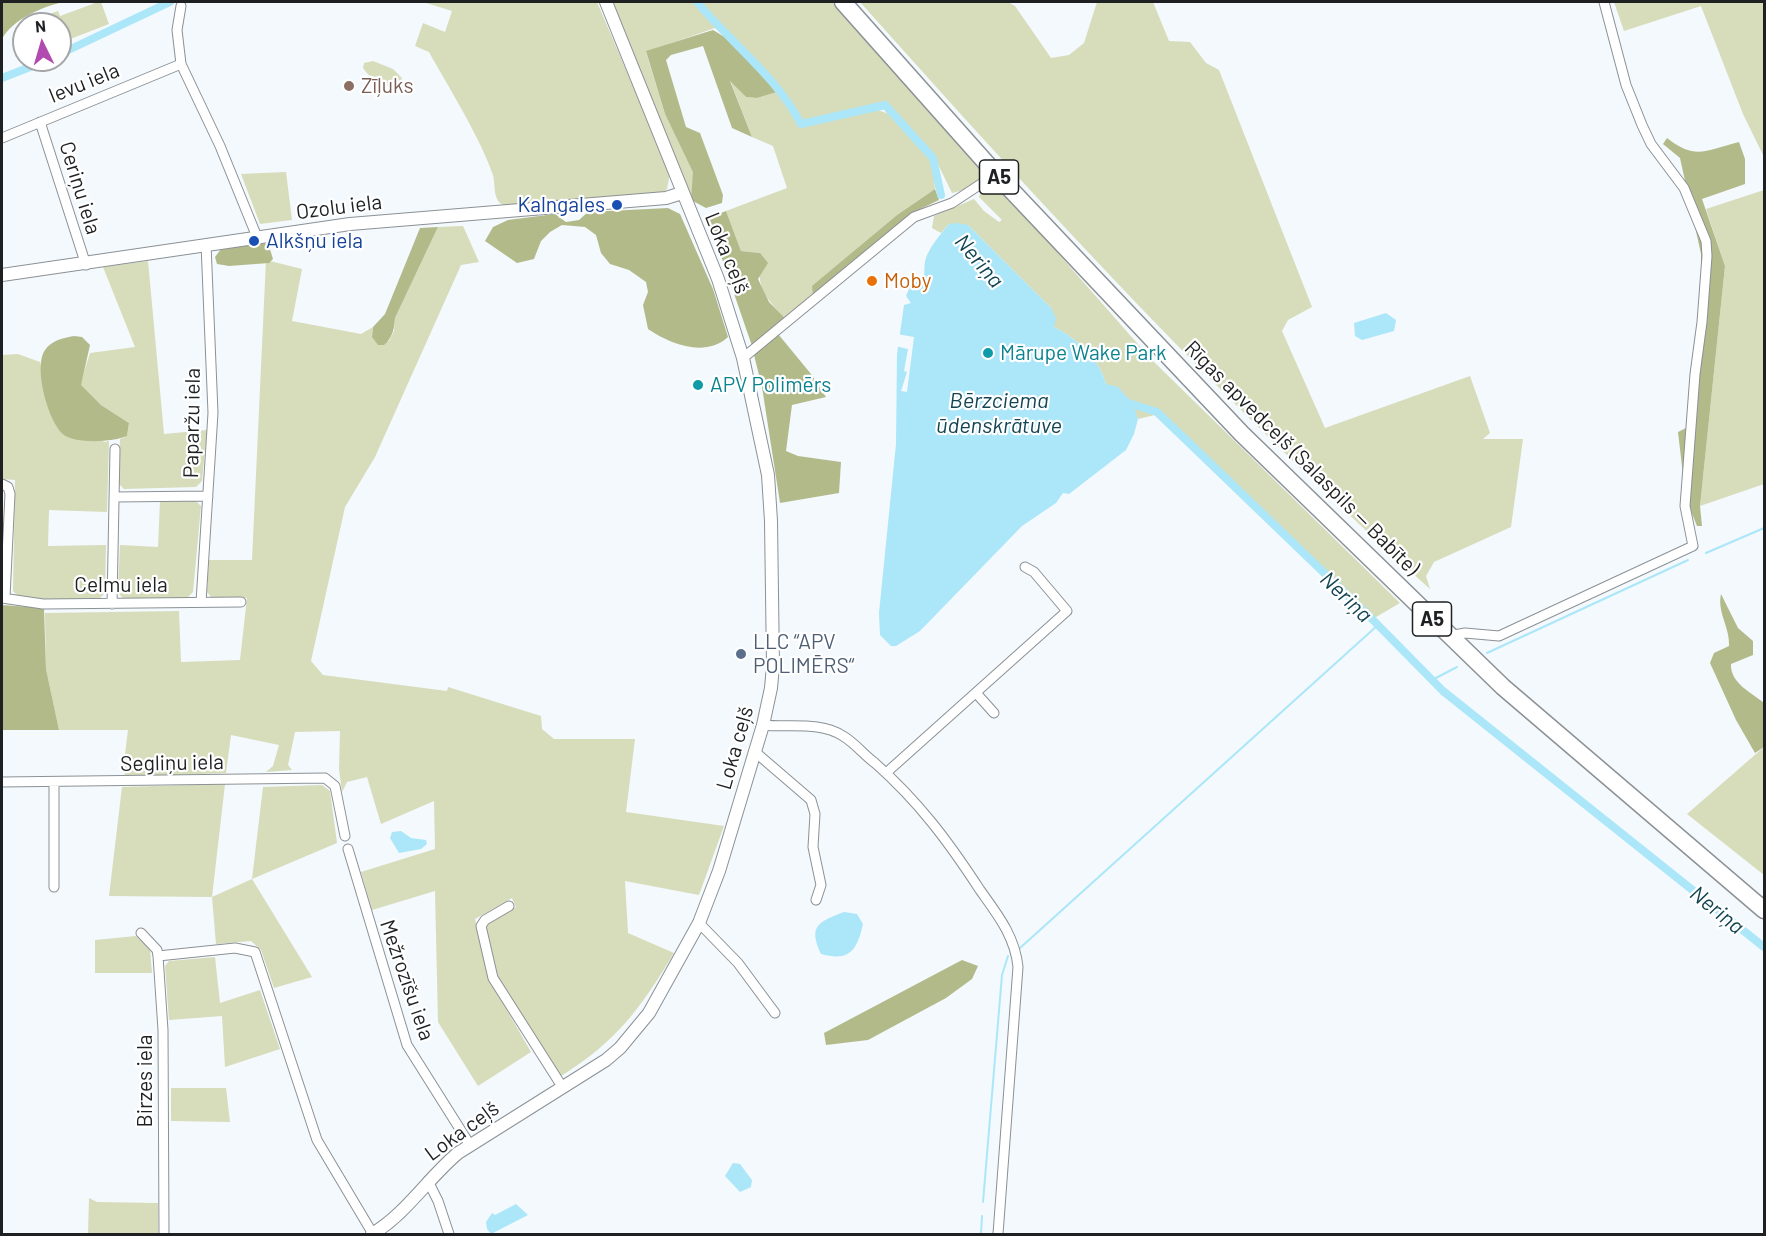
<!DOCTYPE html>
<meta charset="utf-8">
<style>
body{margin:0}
#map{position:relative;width:1766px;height:1236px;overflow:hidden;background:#f3f9fd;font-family:Barlow,sans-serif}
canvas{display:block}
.frame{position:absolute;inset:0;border:3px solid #1e2022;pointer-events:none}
.north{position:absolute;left:12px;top:12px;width:60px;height:60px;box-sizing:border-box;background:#fff;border:2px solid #a5a6a7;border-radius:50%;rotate:355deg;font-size:16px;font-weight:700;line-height:24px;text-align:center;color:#1e2022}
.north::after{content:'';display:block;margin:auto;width:21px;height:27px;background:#b24baf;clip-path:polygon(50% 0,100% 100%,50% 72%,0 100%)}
</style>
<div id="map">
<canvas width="1766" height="1236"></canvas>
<div class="frame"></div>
<div class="north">N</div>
</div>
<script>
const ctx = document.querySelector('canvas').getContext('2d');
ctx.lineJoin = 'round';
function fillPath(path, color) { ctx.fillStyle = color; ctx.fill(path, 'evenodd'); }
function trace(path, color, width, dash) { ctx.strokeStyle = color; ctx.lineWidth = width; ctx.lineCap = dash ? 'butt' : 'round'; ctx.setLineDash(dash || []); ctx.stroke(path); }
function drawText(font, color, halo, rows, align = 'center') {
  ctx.font = font + ' Barlow,sans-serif'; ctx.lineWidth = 4.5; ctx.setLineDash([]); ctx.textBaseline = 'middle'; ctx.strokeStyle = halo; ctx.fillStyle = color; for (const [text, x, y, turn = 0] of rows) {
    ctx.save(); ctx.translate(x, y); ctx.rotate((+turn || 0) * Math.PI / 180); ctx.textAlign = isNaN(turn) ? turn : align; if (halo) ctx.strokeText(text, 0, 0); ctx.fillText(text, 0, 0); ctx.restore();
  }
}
fillPath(new Path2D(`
 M98,2H101L109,24L60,43V24H24V27L23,24L58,11L60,16Z
 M423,2H597L670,173L667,189L662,194L506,206C492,202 496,187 493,175C480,137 449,88 429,52L415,46L423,23L445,32L452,11Z
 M613,2H832L988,169L987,175L964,190L952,193L935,158L885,104L802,120L792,103L743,47L715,28L646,52L665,114L694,172L691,200Z
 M860,2H1008L1015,6L1051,58L1069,55L1084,43L1097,2H1153L1169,41L1190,42L1206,63L1219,70L1312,307L1288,320L1282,331L1325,428L1470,376L1490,433L1483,439H1523L1511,527L1434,562L1426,576L1430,589C1227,407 1041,205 860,2Z
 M1614,2H1764V157L1743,114L1701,6L1624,31Z
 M373,61L393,69L402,78L401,84C385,89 372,81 363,68L364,63Z
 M730,80L746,97L757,98L777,92L789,104L802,125L878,110L889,114L932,161L935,189L897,215L813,286V295L786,319C762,294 757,288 760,253L741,251L726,211L787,188L773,146L752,137Z
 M286,172L292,220L260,224L241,174Z
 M990,186L1006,196L1027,218L1151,359L1400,603L1371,620L1155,415L1138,419C1130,395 1124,398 1106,384C1099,358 1077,339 1054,327L1051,308L968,225L949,224L941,233L932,228L934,216L974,199L984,211L999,222L1002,220L979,197L981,191Z
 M1764,190V484L1700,506L1725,266L1706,209Z
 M463,226L479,262L461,265L375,457L345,507L311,661L323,675L447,691L448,687L541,716L542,729L554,739H635L626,812L724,826L699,895L625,881L628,933L674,953C640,1009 617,1041 561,1076L496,974L486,929L490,921L516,907L512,898L475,919L488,977L531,1052L478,1086L438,1022L435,891L372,910L361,872L435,849L434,801L381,824L367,777L347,782L342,792L339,769L340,731L295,732L288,765L292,770L266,772L273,766L279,745L231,735L226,773L126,777L123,770L128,730H59L46,669L45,613L179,611L181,662L240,660L247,598H212L207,592L209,560H252L266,260L302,269L292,321L361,334L373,327L372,337L389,341L394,331L395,318L438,227Z
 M148,261L164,434L207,430L202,481L196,487L124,489L118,483L120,439L127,436L129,423L101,405L80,385L90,353L135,347L103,267Z
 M18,354L40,362L52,418L105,442L109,441L107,512L49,510L48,546L106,545L105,593L99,599H45L18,596L13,591L15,480L2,479V355Z
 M195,500L201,506L193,592L186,599H124L118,593L120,545L158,547L160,501Z
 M1764,747V875L1687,814Z
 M225,784L212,897L252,879L263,787L322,785L330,791L337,843L252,879L312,977L274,988L261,950L251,941L216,944L212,897L109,896L122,787Z
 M136,936L150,949L152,973H95V940Z
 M215,957L220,1003L260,990L280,1049L225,1067L222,1016L169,1020L165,966L169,961Z
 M171,1088H226L230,1122L171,1121Z
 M89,1198L97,1202L158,1203V1234H88Z`), '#d7dcba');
fillPath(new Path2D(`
 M2,2H63C42,7 13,19 2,39Z
 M713,30L741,47L777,92L757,98L746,97L730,81L752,137L732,128L703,46L671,55L666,60L686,127L700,133L723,195L722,203L706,208L691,200L693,172L665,114L646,51Z
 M1667,138C1696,161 1706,150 1739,142L1745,159V184L1702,199L1725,266L1700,506L1702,526H1697L1691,511L1687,509L1678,432L1686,428L1692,409L1701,300V254L1680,158L1663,144Z
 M935,189L939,200L914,212L813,295L812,286L897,215Z
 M668,208L680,214L713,289L728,337C705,358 670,344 648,329L643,305L648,292L646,282L629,270L610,264L601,253L596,235L585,227L562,225L550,232L541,241L534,259L517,263L485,241L493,227L508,220L555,214L566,222L579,220L588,212Z
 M726,211L741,251L760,253L768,263L758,279L769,302L786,319L774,329L811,374L826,397L792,405L786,451L798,456L841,462L839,493L780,503L762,387L751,343L708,218Z
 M438,227L395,318C394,329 393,337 384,345H378L372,337L373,327L385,314L420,228Z
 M268,243L273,259L269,263L229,266L217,264L215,257L221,249Z
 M74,336L82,337L90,345L81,385L101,405L129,423L127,436C114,442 76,444 64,435C48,423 33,366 45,350C52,340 63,338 74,336Z
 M1721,594L1738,628L1753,641V655L1731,664C1730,683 1752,693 1764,703V747L1755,753L1736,720L1710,663L1714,653L1729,646C1730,627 1717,613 1721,594Z
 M2,605L44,608L46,669L59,730H2Z
 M962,960L978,966L972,979L946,998L868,1040L826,1045L824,1033Z`), '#b2ba8a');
fillPath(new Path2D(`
 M956,223L968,225L1051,308L1056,318L1054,327C1077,339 1099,358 1106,384L1118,387L1133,404L1138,419L1134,434L1126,450L1069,494L1063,493L1056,503L1022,526L920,631L896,646H891L880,635L879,613L896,444L897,354L904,305L911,303L906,296L912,282H922C926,275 923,266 926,258C930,246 941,234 949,224Z
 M1386,313L1396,320L1394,331L1362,340L1355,336L1354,323Z
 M401,831L411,838L426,840L427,844L421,849L399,853L390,838L392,832Z
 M844,912L857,914L863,924C857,950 850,962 821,954C808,926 818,922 844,912Z
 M733,1163L740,1164L752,1180L751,1187L740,1192L725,1176Z
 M516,1204L528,1215L491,1234L487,1229L486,1222L492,1213L495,1215Z`), '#abe6f9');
fillPath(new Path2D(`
 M897,334L914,337L907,392L901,391L907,372L904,371L908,349L895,346Z`), '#f3f9fd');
trace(new Path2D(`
 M1706,553L1764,528
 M1487,653L1688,560
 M1432,680L1457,667
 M1020,948L1378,625
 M983,1202L1002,975L1008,956
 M981,1234L982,1216`), '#abe6f9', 2);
trace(new Path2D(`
 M697,2C731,43 776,76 801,124L885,105L933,158L941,195
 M60,54L170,2
 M2,78L48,60
 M1125,402L1157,412L1370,617L1443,691L1764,947`), '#abe6f9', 8);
const street = new Path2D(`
 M181,6L177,30L181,64L220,146L257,237
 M40,122L86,265
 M2,138L181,64
 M743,358L914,217L952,203L996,174
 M2,484L8,487L10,494L5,597
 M115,497L208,496
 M2,598L43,604L241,602
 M201,602L213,413L206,244
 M112,604L115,449
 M1449,636L1465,633L1499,636L1693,546L1685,506L1695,374L1702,322L1707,256L1706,241L1684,188L1651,144L1642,125L1626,85L1604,2
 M976,693L994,713
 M763,725C789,728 820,721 843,736C855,743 864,755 875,763C919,802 948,841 980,890C997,914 1015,936 1018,967L998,1234
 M754,751L811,800L815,814L813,847L821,885L816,900
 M886,773L1067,611L1034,572L1025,567
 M2,782L325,778L335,786L345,836
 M54,782V887
 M348,849L407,1045L470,1145
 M509,906L485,920L481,926L493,978L563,1088
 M699,923L738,963L775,1013
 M141,933L157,950L158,956L163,1030L164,1234
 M158,956L235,948L255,952L317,1140L373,1234
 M428,1181L438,1201L449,1234`);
const secondary = new Path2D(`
 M2,275L350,224L666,198L682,193
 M372,1234C406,1214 428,1178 458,1153L606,1060L620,1048L649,1013L699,923L719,871L763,725L771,688L773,666L771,521L768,475L743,358L718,279L606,2`);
const highway = new Path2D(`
 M843,2L996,174L1242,434L1503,687L1764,910`);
trace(street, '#8b9195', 11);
trace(secondary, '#8b9195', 14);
trace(highway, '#8b9195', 19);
trace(street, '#fff', 9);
trace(secondary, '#fff', 12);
trace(highway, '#fff', 16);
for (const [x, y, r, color] of [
 [349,86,6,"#8d6e63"],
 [617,205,6,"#1a4fb4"],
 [254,241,6,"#1a4fb4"],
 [872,281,6,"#e8710a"],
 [988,353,6,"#0f9aa8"],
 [698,385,6,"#0f9aa8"],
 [741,654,6,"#5c6f8a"]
]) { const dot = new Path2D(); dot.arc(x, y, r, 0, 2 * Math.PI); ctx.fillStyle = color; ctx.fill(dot); trace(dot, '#fff', 2); }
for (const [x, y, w] of [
 [999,177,39],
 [1432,619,39]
]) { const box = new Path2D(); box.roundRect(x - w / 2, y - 17, w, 34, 4.5); ctx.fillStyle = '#fff'; ctx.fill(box); trace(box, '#1e2022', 1.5); }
drawText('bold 20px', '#1e2022', null, [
 ["A5",999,177],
 ["A5",1432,619]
]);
drawText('21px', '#1e2022', '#fff', [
 ["Ievu iela",84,83,-22],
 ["Ceriņu iela",80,188,73],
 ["Ozolu iela",339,207,-7],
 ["Loka ceļš",727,253,68],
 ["Paparžu iela",192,423,-89],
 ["Rīgas apvedceļš (Salaspils — Babīte)",1302,458,45],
 ["Celmu iela",121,585],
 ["Loka ceļš",735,748,-74],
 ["Segliņu iela",172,763,-1],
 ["Mežrozīšu iela",407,980,71],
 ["Birzes iela",145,1081,-90],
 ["Loka ceļš",462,1131,-36]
]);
drawText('21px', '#785e54', '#fff', [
 ["Zīļuks",361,86]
], 'left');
drawText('21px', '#164399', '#fff', [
 ["Kalngales",605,205],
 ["Alkšņu iela",266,241,"left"]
], 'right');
drawText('21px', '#c56008', '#fff', [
 ["Moby",884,281]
], 'left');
drawText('21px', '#0d838f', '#fff', [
 ["Mārupe Wake Park",1000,353],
 ["APV Polimērs",710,385]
], 'left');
drawText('21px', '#4e5e75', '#fff', [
 ["LLC “APV",753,642],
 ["POLIMĒRS“",753,666]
], 'left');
drawText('italic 22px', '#134553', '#fff', [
 ["Neriņa",979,261,50],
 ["Bērzciema",999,401],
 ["ūdenskrātuve",999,426],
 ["Neriņa",1346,597,44],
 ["Neriņa",1717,910,39]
]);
</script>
